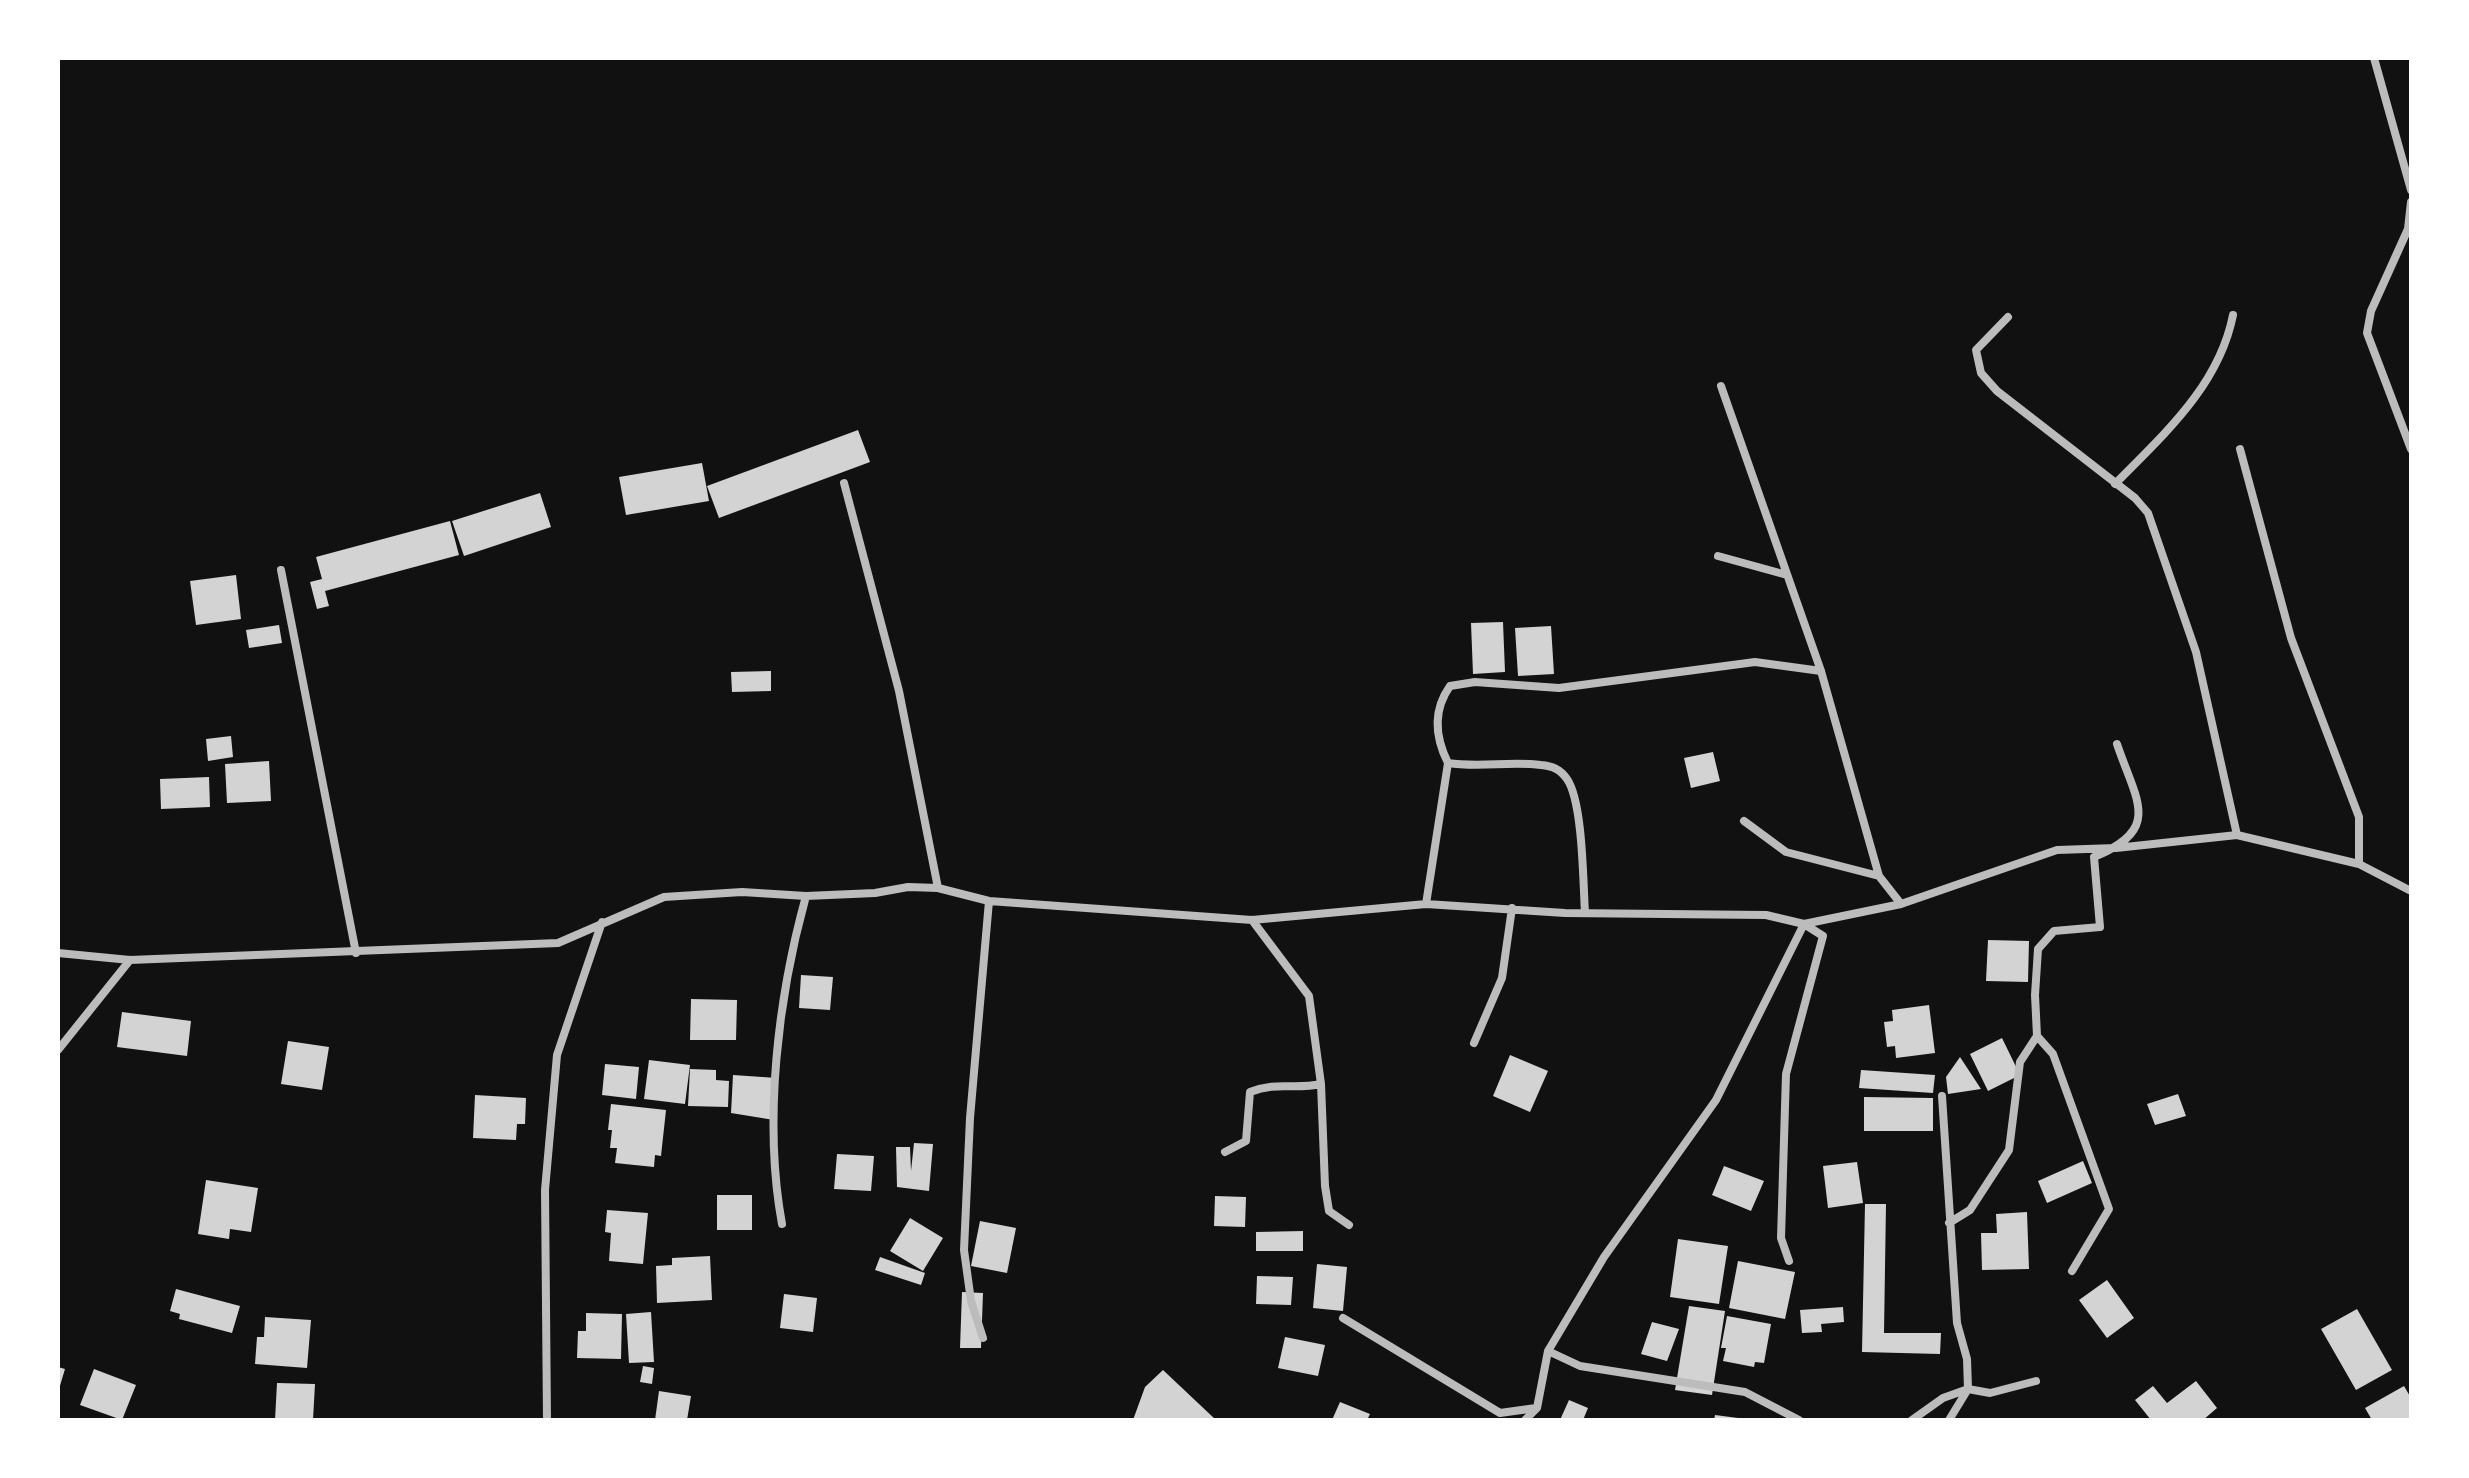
<!DOCTYPE html>
<style>
body{margin:0}
#map{position:relative;width:2469px;height:1478px;overflow:hidden;background:#111;font-family:Lato,sans-serif}
canvas{display:block}
.frame{position:absolute;inset:0;border:60px solid #fff;pointer-events:none}
</style>
<div id="map">
<canvas width="2469" height="1478"></canvas>
<div class="frame"></div>
</div>
<script>
const ctx = document.querySelector('canvas').getContext('2d');
ctx.lineJoin = 'round';
function fillPath(path, color) { ctx.fillStyle = color; ctx.fill(path, 'evenodd'); }
function trace(path, color, width, dash) { ctx.strokeStyle = color; ctx.lineWidth = width; ctx.lineCap = dash ? 'butt' : 'round'; ctx.setLineDash(dash || []); ctx.stroke(path); }
fillPath(new Path2D(`
 M858,430L870,462L719,518L707,486Z
 M702,463L709,501L626,515L619,477Z
 M540,493L551,527L464,556L452,521Z
 M450,521L459,555L325,591L329,606L317,609L310,582L322,579L316,557Z
 M236,575L241,619L196,625L190,581Z
 M1503,622L1505,672L1473,674L1471,623Z
 M279,625L282,643L249,648L246,630Z
 M1551,626L1554,674L1518,676L1515,628Z
 M771,671V691L732,692L731,672Z
 M231,736L233,757L208,761L206,739Z
 M1713,752L1720,781L1691,788L1684,758Z
 M269,761L271,801L227,803L225,764Z
 M209,777L210,807L161,809L160,779Z
 M1988,940L2029,941L2028,982L1986,981Z
 M801,975L833,977L830,1010L799,1008Z
 M691,999L737,1000L736,1040H690Z
 M1929,1005L1935,1053L1896,1058L1895,1046L1887,1047L1884,1022L1893,1021L1892,1010Z
 M122,1012L191,1021L187,1056L117,1047Z
 M2002,1038L2020,1075L1988,1091L1970,1054Z
 M288,1041L329,1047L322,1090L281,1084Z
 M1510,1055L1548,1071L1530,1112L1493,1096Z
 M1960,1057L1981,1089L1948,1094L1946,1077Z
 M649,1060L690,1065L685,1104L644,1099Z
 M605,1064L639,1067L636,1099L602,1095Z
 M690,1069L716,1070V1080L729,1081L728,1107L688,1106Z
 M1861,1070L1935,1075L1933,1093L1859,1088Z
 M733,1075L777,1078L774,1120L731,1113Z
 M2178,1094L2186,1116L2155,1125L2147,1104Z
 M475,1095L526,1098L525,1124H517L516,1140L473,1138Z
 M1864,1097L1933,1098V1131H1864Z
 M611,1104L666,1110L661,1156L655,1155L654,1167L615,1163L617,1148H610L612,1130H608Z
 M914,1143L933,1144L929,1191L897,1187L896,1147H910L911,1171Z
 M837,1154L874,1156L871,1191L834,1189Z
 M2083,1161L2092,1183L2047,1203L2038,1181Z
 M1857,1162L1863,1203L1828,1208L1823,1166Z
 M1724,1166L1764,1181L1751,1211L1712,1195Z
 M206,1180L258,1188L251,1232L230,1229L229,1239L198,1234Z
 M717,1195H752V1230H717Z
 M1215,1196L1246,1197L1245,1227L1214,1226Z
 M1865,1204H1886L1884,1333H1941L1940,1354L1862,1352Z
 M607,1210L648,1213L643,1264L609,1261L611,1233L605,1232Z
 M2027,1212L2029,1269L1982,1270L1981,1233H1997L1996,1214Z
 M910,1218L943,1238L923,1271L890,1251Z
 M980,1221L1016,1228L1007,1273L971,1266Z
 M1303,1231V1251H1256V1232Z
 M1678,1239L1728,1246L1719,1304L1670,1297Z
 M710,1256L712,1300L657,1303L656,1266L672,1265V1258Z
 M880,1257L925,1273L921,1285L875,1270Z
 M1738,1261L1795,1272L1785,1319L1729,1308Z
 M1317,1264L1347,1267L1343,1311L1313,1308Z
 M1257,1276L1293,1277L1291,1305L1256,1304Z
 M2107,1280L2134,1318L2107,1338L2079,1300Z
 M176,1289L240,1306L232,1333L179,1319L180,1314L170,1311Z
 M962,1292L983,1293L981,1348H960Z
 M784,1294L817,1298L813,1332L780,1328Z
 M1689,1306L1725,1311L1712,1395L1675,1390Z
 M1843,1307L1844,1322L1821,1324L1822,1332L1802,1333L1800,1310Z
 M2357,1309L2392,1370L2356,1390L2321,1329Z
 M651,1312L654,1362L629,1363L626,1314Z
 M586,1313L622,1314L621,1359L577,1358L578,1331H586Z
 M1727,1316L1771,1324L1764,1363L1755,1362L1754,1367L1723,1361L1726,1348H1721Z
 M265,1317L311,1320L307,1368L255,1364L257,1337H264Z
 M1652,1322L1679,1329L1667,1361L1641,1354Z
 M1285,1337L1325,1345L1318,1376L1278,1368Z
 M643,1366L654,1368L652,1384L640,1382Z
 M58,1367L65,1369L59,1389H58Z
 M94,1369L136,1385L122,1420L80,1405Z
 M1163,1370L1216,1420H1133L1145,1387Z
 M2196,1381L2217,1408L2203,1420H2151L2135,1400L2153,1386L2167,1403Z
 M277,1383L315,1384L313,1420H275Z
 M2404,1386L2411,1398V1420H2372L2365,1408Z
 M659,1391L691,1396L687,1420H655Z
 M1569,1400L1588,1408L1583,1420H1560Z
 M1340,1402L1370,1414L1367,1420H1332Z
 M1715,1415L1738,1418V1420H1714Z`), '#d3d3d3');
trace(new Path2D(`
 M2374,58L2411,190
 M2411,202L2408,229L2371,311L2367,333L2411,449
 M2008,317L1976,350L1981,373L1997,391L2135,498L2148,513L2196,652L2237,835
 M1721,386L1821,671L1879,876L1901,904
 M2240,449L2291,638L2359,817V864
 M844,483L899,691L938,888
 M2115,484C2164,434 2219,386 2233,315
 M1718,556L1787,575
 M281,570L356,953
 M1744,821L1786,852L1879,876
 M1426,904L1448,763
 M1585,913C1583,882 1583,802 1567,779C1560,769 1552,766 1541,765C1510,761 1479,768 1448,763C1435,737 1433,710 1450,686L1475,682L1559,688L1755,662L1821,671
 M1252,920L1309,996L1321,1084L1325,1186L1329,1211L1349,1225
 M58,953L130,960L558,943L664,897L742,892L806,896L875,893L908,887L938,888L989,901L1252,920L1426,904L1565,913L1766,915L1804,924L1901,904L2057,850L2116,848L2237,835L2359,864L2411,891
 M2037,1036L2053,1054L2109,1209L2072,1271
 M1474,1043L1502,978L1512,908
 M58,1050L130,960
 M1942,1096L1957,1323L1967,1359L1968,1389L1949,1420
 M1225,1152L1246,1141L1250,1092C1278,1081 1292,1090 1321,1084
 M1949,1223L1970,1210L2009,1150L2020,1062L2037,1036L2035,995L2038,949L2054,931L2100,927L2094,857C2163,829 2136,801 2117,744
 M782,1224C763,1121 778,997 806,896
 M1343,1318L1500,1413L1536,1408
 M983,1338L971,1301L964,1250L970,1118L989,901
 M1548,1351L1580,1366L1745,1392L1799,1420
 M547,1420L545,1190L557,1055L602,922
 M1525,1420L1537,1408L1548,1351L1604,1257L1716,1100L1804,924L1823,936L1786,1074L1781,1238L1789,1261
 M1912,1420L1943,1398L1968,1389L1990,1393L2036,1381`), '#bcbcbc', 8);
</script>
